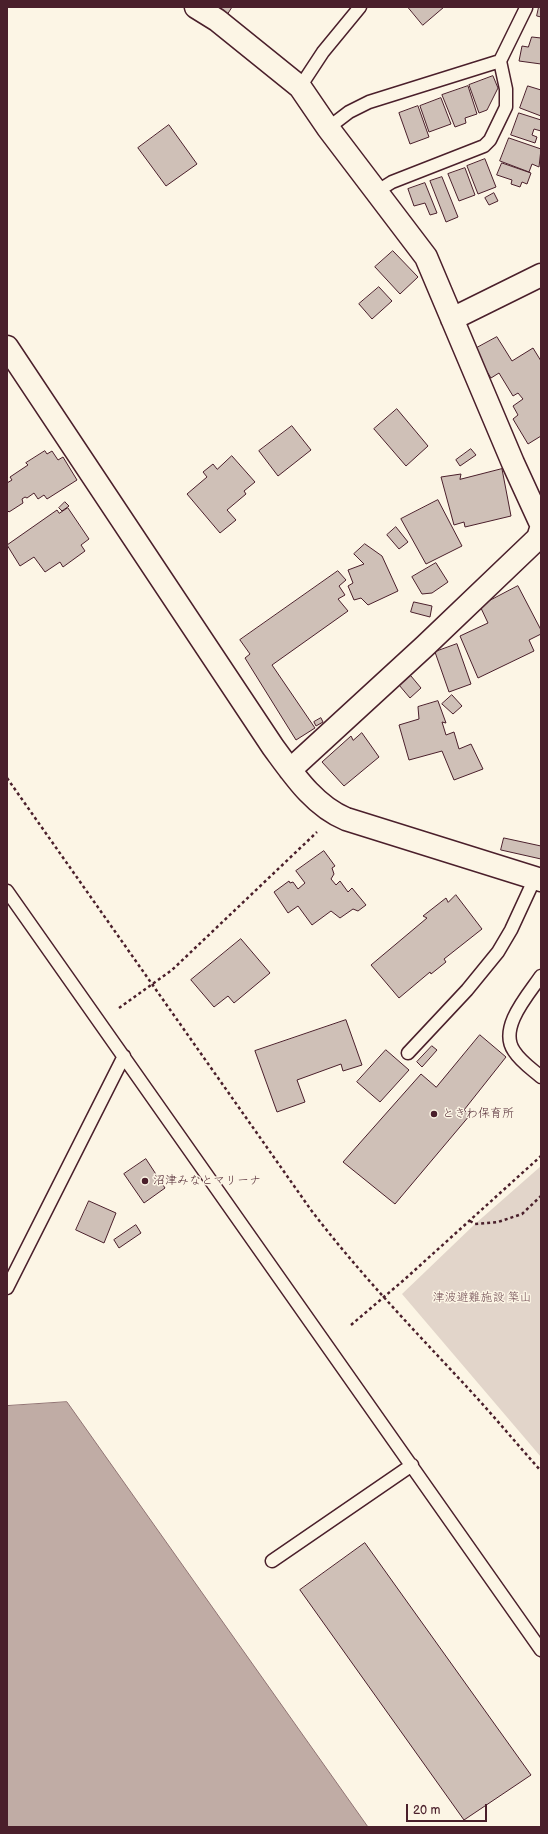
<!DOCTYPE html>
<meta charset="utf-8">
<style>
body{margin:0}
#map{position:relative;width:548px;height:1834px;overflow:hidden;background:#fcf5e5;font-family:"Balsamiq Sans",sans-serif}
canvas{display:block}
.frame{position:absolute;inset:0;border:8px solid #4a1f2b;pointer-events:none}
.scale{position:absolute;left:406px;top:1804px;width:81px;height:18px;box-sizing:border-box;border:2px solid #4a1f2b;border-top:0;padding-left:5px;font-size:12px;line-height:14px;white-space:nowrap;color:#4a1f2b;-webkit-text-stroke:3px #fcf5e5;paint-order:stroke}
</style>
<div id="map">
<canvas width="548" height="1834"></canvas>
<div class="frame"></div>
<div class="scale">20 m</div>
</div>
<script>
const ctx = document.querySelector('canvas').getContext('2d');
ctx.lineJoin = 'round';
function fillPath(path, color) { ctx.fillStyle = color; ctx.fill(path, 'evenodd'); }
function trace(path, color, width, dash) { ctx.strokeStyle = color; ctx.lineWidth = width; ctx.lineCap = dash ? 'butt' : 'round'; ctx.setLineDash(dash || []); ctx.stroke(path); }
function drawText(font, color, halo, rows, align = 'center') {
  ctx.font = font + ' "Balsamiq Sans","Klee One",sans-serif'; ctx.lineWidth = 3; ctx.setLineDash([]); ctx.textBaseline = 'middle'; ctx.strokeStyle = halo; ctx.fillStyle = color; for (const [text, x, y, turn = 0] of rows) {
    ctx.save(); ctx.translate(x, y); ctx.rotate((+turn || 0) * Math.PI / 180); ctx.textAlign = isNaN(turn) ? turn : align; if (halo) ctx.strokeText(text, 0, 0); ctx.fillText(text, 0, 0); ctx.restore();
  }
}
fillPath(new Path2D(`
 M541,1166V1457L402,1294L475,1224Z`), '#e2d5ca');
const water = new Path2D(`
 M67,1402L368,1827H7V1406Z`);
fillPath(water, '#c0aca5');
trace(water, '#917474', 1);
const building = new Path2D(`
 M215,7H232L227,15Z
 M408,7H444L423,25Z
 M539,7H541V17L537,16Z
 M532,37L541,38V64L519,61L522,46L528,47Z
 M493,76L498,88L487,110L479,113L469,85Z
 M468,86L477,114L465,118L466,123L455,127L442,95Z
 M528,86L541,90V116L520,108Z
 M441,98L451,124L429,132L420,106Z
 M418,106L429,137L410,144L399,113Z
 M519,113L541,120V131L534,129L532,135L537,137L535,143L511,135Z
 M169,125L197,164L166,186L138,148Z
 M509,138L541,149L539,167L532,164L529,172L500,161Z
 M485,159L496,187L478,194L467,166Z
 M502,163L531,173L527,184L522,182L520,187L511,184L512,180L497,175Z
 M465,168L475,195L459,201L448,174Z
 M442,177L458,217L446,222L430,181Z
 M425,183L437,213L430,215L425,203L414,206L408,189Z
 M494,193L498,201L489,205L485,198Z
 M393,251L418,277L400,294L375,267Z
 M379,287L392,301L372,319L359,304Z
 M497,337L512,361L533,348L541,361V436L528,444L513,419L518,415L513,406L523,399L518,393L513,396L499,373L491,378L473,350Z
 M397,409L428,446L406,466L374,429Z
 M292,426L311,450L278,476L259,451Z
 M471,449L476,455L460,466L456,460Z
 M45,451L47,454L52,451L58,460L63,457L77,480L47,499L44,495L38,499L34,493L27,498L25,497L22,499L23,503L9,512L7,510V483L12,480L10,477L28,465L26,463Z
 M232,456L255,482L244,491L246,494L227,510L236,520L220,533L187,494L207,477L203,472L213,464L217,469Z
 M502,469L511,516L465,527L464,522L454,525L441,477L461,474L460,479Z
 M438,500L462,546L426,564L401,519Z
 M65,502L69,506L62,511L59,508Z
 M68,508L89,539L81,545L85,551L63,567L60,562L45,572L34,557L20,566L7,545L57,510L59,513Z
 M396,527L408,542L399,549L387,535Z
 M365,544L382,556L398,591L368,605L361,598L354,600L348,586L353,583L348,570L364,564L354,554Z
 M436,563L448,582L432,593L422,594L412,577Z
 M338,571L346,580L339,586L345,595L338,599L348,611L272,665L315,728L296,740L245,658L250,654L240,640Z
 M518,586L541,630V634L529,640L534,651L478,678L460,636L488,623L480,606Z
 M414,602L432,606L430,617L411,612Z
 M457,644L471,684L449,692L435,652Z
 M411,676L421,688L410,698L399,685Z
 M452,695L462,706L453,714L442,704Z
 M438,701L446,723L442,722L446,735L454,732L459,749L471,744L483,769L454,780L442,751L409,760L399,725L419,719L418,707Z
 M321,718L323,722L316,726L314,722Z
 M362,733L379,757L344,786L322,762L351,736L353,740Z
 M504,838L541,846V859L501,850Z
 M324,851L335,866L332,868L334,874L331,879L336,885L340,881L348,892L352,888L366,905L358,911L353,909L340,918L331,911L312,925L298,906L288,913L274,892L289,881L290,883L293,882L298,889L305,883L296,871Z
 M456,895L482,929L444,959L446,962L431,974L430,972L399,998L371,965L427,918L423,916L446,898L448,902Z
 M241,939L270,973L234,1003L228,996L214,1007L191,980Z
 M346,1020L362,1065L343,1071L341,1064L297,1080L305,1102L277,1112L255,1051Z
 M480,1035L506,1057L464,1110L470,1115L395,1204L343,1162L421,1074L436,1087Z
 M432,1046L437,1050L422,1067L417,1062Z
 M386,1050L409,1070L380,1102L357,1082Z
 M146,1159L165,1188L144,1203L124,1174Z
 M89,1201L116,1213L104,1243L76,1230Z
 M136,1225L141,1233L119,1248L114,1240Z
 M365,1543L531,1775L464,1820L300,1590Z`);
fillPath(building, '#cfc0b7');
trace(building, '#4a1f2b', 1);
const service = new Path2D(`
 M300,87L323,52L360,7
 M328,128L349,112L369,102L500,61L526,8
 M376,192L392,182L484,146L490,140L506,107V89L500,61
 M7,891L541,1650
 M541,976C528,995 498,1028 514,1051C521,1062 532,1069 541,1077
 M408,1053L467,990L498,952L511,930L535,878
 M7,1288L124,1056
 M272,1561L412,1465`);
const minor = new Path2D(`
 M196,7L217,20L300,87L328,128L426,257L513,463L541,524
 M452,319L541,275
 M7,347L273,747C293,774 314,806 346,819L541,880
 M290,770L425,646L538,538L541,529`);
trace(service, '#4a1f2b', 15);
trace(minor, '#4a1f2b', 25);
trace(new Path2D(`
 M7,778L311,1210C359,1273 413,1329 466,1386C492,1414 516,1443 541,1471
 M119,1008L172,970L317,832
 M470,1221L475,1224L498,1222L522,1214L541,1196
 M351,1325L405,1279L541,1156`), '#4a1f2b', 2.5, [3, 3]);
trace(service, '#fcf5e5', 12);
trace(minor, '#fcf5e5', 22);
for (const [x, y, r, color] of [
 [434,1114,4,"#4a1f2b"],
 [145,1181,4,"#4a1f2b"]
]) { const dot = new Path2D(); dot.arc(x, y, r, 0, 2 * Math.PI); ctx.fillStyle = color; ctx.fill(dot); trace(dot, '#fcf5e5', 1.5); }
drawText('12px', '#4a1f2b', '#fcf5e5', [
 ["ときわ保育所",442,1114],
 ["沼津みなとマリーナ",153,1181]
], 'left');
drawText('12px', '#704c53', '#fcf5e5', [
 ["津波避難施設 築山",482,1298]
]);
</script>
